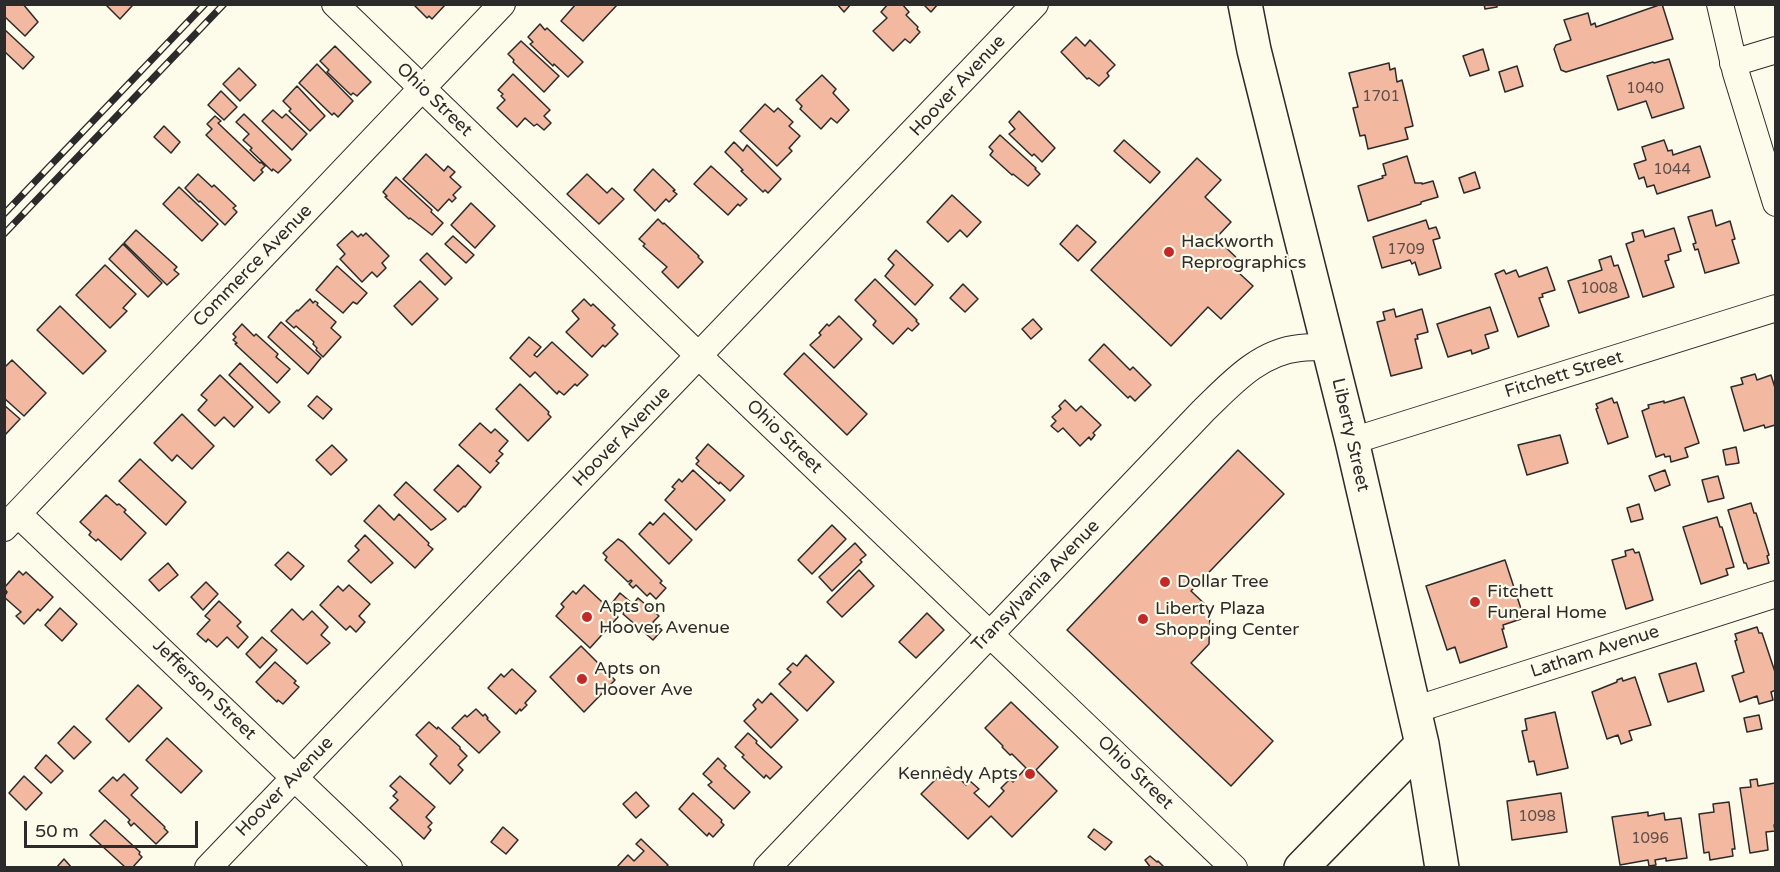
<!DOCTYPE html>
<style>
body{margin:0}
#map{position:relative;width:1780px;height:872px;overflow:hidden;background:#fdfbea;font-family:"Varela Round",sans-serif}
canvas{display:block}
.frame{position:absolute;inset:0;border:6px solid #2b2b2b;pointer-events:none}
.scale{position:absolute;left:24px;top:821px;width:174px;height:27px;box-sizing:border-box;border:3px solid #2b2b2b;border-top:0;padding-left:8px;font-size:18px;line-height:21px;white-space:nowrap;color:#2b2b2b;-webkit-text-stroke:4px #fdfbea;paint-order:stroke}
</style>
<div id="map">
<canvas width="1780" height="872"></canvas>
<div class="frame"></div>
<div class="scale">50 m</div>
</div>
<script>
const ctx = document.querySelector('canvas').getContext('2d');
ctx.lineJoin = 'round';
function fillPath(path, color) { ctx.fillStyle = color; ctx.fill(path, 'evenodd'); }
function trace(path, color, width, dash) { ctx.strokeStyle = color; ctx.lineWidth = width; ctx.lineCap = dash ? 'butt' : 'round'; ctx.setLineDash(dash || []); ctx.stroke(path); }
function drawText(font, color, halo, rows, align = 'center') {
  ctx.font = font + ' "Varela Round",sans-serif'; ctx.lineWidth = 4.5; ctx.setLineDash([]); ctx.textBaseline = 'middle'; ctx.strokeStyle = halo; ctx.fillStyle = color; for (const [text, x, y, turn = 0] of rows) {
    ctx.save(); ctx.translate(x, y); ctx.rotate((+turn || 0) * Math.PI / 180); ctx.textAlign = isNaN(turn) ? turn : align; if (halo) ctx.strokeText(text, 0, 0); ctx.fillText(text, 0, 0); ctx.restore();
  }
}
const building = new Path2D(`
 M4,4H23L38,22L25,36L4,16Z
 M108,4H130L132,6L120,19L107,6Z
 M413,4H445V5L432,19L429,16L427,18Z
 M618,4L583,41L561,21L576,4Z
 M837,4H851L844,12Z
 M888,4H902L909,12L906,15L918,27L917,29L920,32L910,43L905,39L893,51L873,31L887,18L881,12Z
 M923,4H938L931,12Z
 M1484,4H1497V7L1485,9Z
 M1662,4L1673,39L1566,72L1561,70L1554,49L1556,45L1571,40L1564,20L1588,13L1591,25L1595,23L1596,27Z
 M540,24L545,30L547,28L583,62L568,77L554,64L553,66L530,44L533,42L528,37Z
 M4,29L34,57L23,69L4,51Z
 M1076,37L1085,46L1090,40L1115,65L1107,73L1109,76L1099,86L1089,78L1087,79L1061,52Z
 M521,41L559,76L544,92L513,62L514,60L508,54Z
 M335,46L371,82L357,96L353,93L351,95L327,72L329,70L320,61Z
 M1483,49L1489,70L1470,76L1463,56Z
 M1669,59L1684,108L1652,118L1646,101L1618,110L1607,76L1653,62L1654,63Z
 M1389,63L1390,70L1395,68L1397,82L1402,80L1413,126L1405,128L1408,139L1368,149L1365,135L1360,136L1353,108L1358,107L1349,73Z
 M317,64L353,101L338,117L334,113L332,115L299,83Z
 M1517,66L1523,86L1505,92L1499,72Z
 M239,68L256,85L240,101L223,84Z
 M513,74L550,110L544,116L551,123L544,130L537,124L534,126L525,118L517,127L497,108L505,100L501,96L503,94L498,90Z
 M822,75L836,89L833,93L849,110L837,123L831,118L821,129L800,109L802,106L796,100Z
 M297,86L325,116L310,131L289,111L291,109L283,101Z
 M221,91L237,107L224,120L208,105Z
 M765,104L774,112L778,108L793,122L789,126L800,136L789,148L792,151L777,166L740,131Z
 M273,110L282,118L286,114L307,134L292,150L262,121Z
 M1019,111L1055,148L1042,162L1034,154L1032,156L1009,134L1015,129L1009,122Z
 M244,114L291,160L278,173L273,169L272,171L250,150L252,148L243,140L249,134L236,122Z
 M215,116L221,121L218,123L260,163L261,162L265,166L261,170L263,172L254,181L206,135L212,129L207,124Z
 M164,126L180,142L171,153L154,137Z
 M1000,135L1036,168L1035,169L1040,174L1028,186L1013,174L1012,175L990,155L993,151L989,147Z
 M1124,140L1160,172L1150,183L1114,151Z
 M1664,140L1668,151L1672,150L1673,155L1700,146L1710,177L1657,194L1654,185L1647,187L1644,177L1639,179L1634,164L1646,160L1642,147Z
 M734,142L743,151L747,145L781,179L768,193L765,190L763,192L741,171L743,170L725,152Z
 M426,154L444,171L448,166L455,172L450,177L461,187L453,195L456,198L452,202L449,199L438,211L403,179Z
 M1407,156L1415,183H1422V184L1433,181L1438,197L1421,202V204L1368,221L1358,186L1383,178L1382,176L1386,175L1383,164Z
 M1197,158L1221,180L1205,197L1231,222L1216,238L1244,265L1238,272L1253,286L1221,319L1208,307L1171,346L1091,270Z
 M711,166L747,199L740,206L738,204L728,215L694,184Z
 M653,169L675,190L673,191L677,194L669,202L666,199L655,211L634,190Z
 M1475,172L1480,188L1464,193L1459,178Z
 M198,174L212,187L214,185L236,206L233,208L237,212L225,225L200,201L199,202L185,188Z
 M587,174L607,193L612,188L624,199L599,224L567,194Z
 M396,177L432,210L431,212L443,223L432,235L410,218L409,219L385,197L387,196L383,192Z
 M179,187L218,224L202,241L163,204Z
 M952,195L981,222L967,237L960,230L948,242L927,222Z
 M471,203L495,226L475,248L451,225Z
 M1712,210L1716,226L1730,221L1735,239L1732,240L1739,263L1705,273L1698,249L1695,250L1693,244L1696,243L1688,217Z
 M658,219L663,224L664,223L699,256L698,257L703,262L678,288L662,272L667,267L643,246L645,244L639,239Z
 M1426,220L1429,229L1436,227L1440,238L1433,240L1441,268L1419,275L1415,262L1412,264L1410,260L1382,268L1373,237Z
 M1077,225L1096,242L1078,261L1060,244Z
 M1674,228L1681,251L1668,255L1669,260L1665,261L1674,287L1643,297L1626,244L1634,241L1632,233L1643,230L1645,237Z
 M136,230L177,267L174,270L179,274L167,285L124,243Z
 M352,231L358,237L361,234L363,236L366,233L389,256L382,263L386,268L377,277L372,272L362,282L340,259L345,254L337,245Z
 M453,236L474,255L466,263L445,244Z
 M123,244L162,283L148,297L109,259Z
 M896,250L933,285L915,305L885,276L894,265L888,259Z
 M427,253L452,278L445,285L420,260Z
 M1611,256L1614,266L1618,265L1629,297L1579,313L1568,281L1602,270L1599,260Z
 M105,265L136,294L123,308L127,311L110,328L76,295Z
 M337,266L367,293L357,304L353,302L343,313L316,290Z
 M1547,267L1555,290L1542,294L1543,297L1539,298L1549,326L1518,337L1495,274L1504,270L1506,274L1516,270L1519,277Z
 M875,279L917,320L916,321L919,324L912,331L908,328L893,344L873,325L876,321L855,300Z
 M420,281L438,299L412,325L394,306Z
 M963,284L978,299L965,312L950,298Z
 M310,299L313,303L315,301L318,303L317,305L336,322L331,328L341,337L323,357L316,350L317,348L313,344L314,342L296,326L294,328L286,321L297,310L298,311Z
 M584,299L591,306L593,304L615,325L612,328L618,334L605,347L603,345L592,357L566,332L579,319L572,311Z
 M60,306L106,351L83,374L37,330Z
 M1490,307L1498,331L1485,335L1489,348L1472,354L1471,350L1448,357L1437,324Z
 M1394,309L1396,317L1422,309L1428,332L1417,335L1418,339H1415L1422,368L1391,376L1377,322L1385,320L1383,312Z
 M839,316L862,339L834,368L810,345L821,335L819,333L827,324L829,326Z
 M1033,319L1042,329L1031,339L1022,329Z
 M281,322L321,358L308,374L268,337Z
 M242,324L254,336L256,334L278,354L276,357L290,369L277,383L235,344L237,343L233,340L236,337L233,334Z
 M529,337L541,347L534,355L537,357L552,342L588,375L577,386L575,384L564,395L559,391L557,394L535,372L530,377L510,358Z
 M1104,344L1130,370L1133,367L1151,385L1135,401L1130,396L1128,398L1089,360Z
 M804,353L867,414L847,435L784,374Z
 M12,360L46,393L24,416L4,398V368Z
 M240,363L280,402L269,413L229,375Z
 M1755,374L1757,380L1771,375L1776,391L1775,425L1765,428L1764,425L1744,431L1731,387L1743,384L1741,378Z
 M220,375L253,407L234,427L224,417L215,426L198,410L207,400L201,395Z
 M520,384L549,412L548,414L551,417L528,441L496,409Z
 M317,396L332,409L323,419L308,406Z
 M1684,397L1699,443L1685,448L1688,457L1671,462L1670,456L1665,457L1664,454L1656,457L1642,411L1649,408L1648,405L1664,401V403Z
 M1612,398L1614,403L1617,402L1628,437L1608,444L1596,409L1598,408L1596,404Z
 M1065,400L1076,411L1081,406L1101,425L1093,433L1095,435L1091,440L1089,437L1080,446L1063,428L1058,432L1051,426L1056,421L1052,417L1061,409L1059,406Z
 M4,405L20,419L4,436Z
 M182,414L214,446L192,469L177,455L172,461L154,443Z
 M480,423L491,433L495,429L508,441L499,451L503,454L496,461L499,463L490,473L459,445Z
 M1560,435L1568,463L1527,475L1518,445Z
 M708,444L744,476L730,491L720,482L719,484L696,464L699,461L696,458Z
 M332,445L347,460L331,475L316,460Z
 M1736,447L1739,463L1726,465L1723,450Z
 M1238,450L1284,494L1191,591L1210,609L1209,644L1191,663L1273,741L1231,786L1067,630Z
 M140,459L186,502L166,525L119,481Z
 M458,465L481,487L465,507L464,506L458,512L434,490Z
 M693,470L725,500L696,530L665,500L675,489L672,487L679,479L682,482Z
 M1665,470L1670,485L1655,491L1649,476Z
 M1718,476L1724,498L1708,502L1702,480Z
 M406,482L446,519L433,529L431,530L394,495Z
 M106,495L117,505L119,504L126,510L124,512L146,533L121,560L98,539L96,541L89,535L91,532L80,522Z
 M1751,503L1754,513H1756L1769,555L1767,556L1769,563L1748,569L1746,563H1744L1728,510Z
 M1639,504L1643,519L1631,522L1627,508Z
 M379,505L394,520L399,514L429,543L428,545L433,549L415,568L364,521Z
 M664,513L692,540L669,564L639,534L650,522L653,525Z
 M1717,517L1720,527H1722L1734,567L1726,569L1728,575L1701,584L1683,527Z
 M832,525L846,539L812,574L798,560Z
 M365,535L393,563L371,583L348,561L359,550L355,546Z
 M618,539L623,542L662,581L660,583L666,588L656,599L650,593L647,596L636,585L633,588L629,584L632,581L631,580L628,582L605,560L607,557L603,553Z
 M855,543L866,555L860,560L862,562L832,591L819,577Z
 M1633,549L1635,553L1639,552L1653,600L1626,609L1612,560L1626,556L1625,551Z
 M288,552L304,566L291,580L275,565Z
 M1505,560L1524,618L1503,625L1504,629H1502L1507,647L1460,663L1455,647L1447,650L1426,586Z
 M168,563L178,575L159,591L149,580Z
 M859,570L874,586L842,617L827,602Z
 M19,571L23,575L26,572L53,597L40,611L38,609L24,624L16,616L21,612L4,597L7,592L4,588Z
 M206,582L218,594L203,610L191,597Z
 M349,585L370,604L359,616L365,622L356,632L350,626L346,630L320,605L338,586L343,591Z
 M584,585L618,617L590,648L556,616L564,607L561,604L573,591L576,594Z
 M620,593L633,604L638,598L659,616L653,622L662,630L653,640L623,614L624,613L612,603Z
 M219,601L241,622L237,626L248,637L238,648L227,637L217,647L208,639L206,642L197,634L210,620L205,616Z
 M60,608L77,624L62,641L45,625Z
 M292,609L303,620L312,611L328,627L321,635L330,643L307,664L271,631Z
 M927,613L944,630L916,658L899,642Z
 M1757,627L1759,633H1762L1776,675V690L1771,692L1773,700L1759,704L1757,696L1740,702L1732,676L1744,672L1735,641L1737,640L1735,634Z
 M262,637L277,650L260,668L246,654Z
 M581,646L615,680L584,712L550,677Z
 M806,655L834,682L807,711L779,684L791,672L787,669L793,663L797,666Z
 M275,662L296,681L294,683L299,687L283,704L278,700L277,702L256,682Z
 M1696,663L1704,691L1668,702L1659,674Z
 M512,669L536,691L525,703L527,705L521,711L520,709L516,714L488,688L501,674L504,677Z
 M1635,677L1651,725L1629,731L1632,740L1621,744L1618,735L1607,739L1592,692L1617,682V680L1622,678L1623,681Z
 M138,685L162,708L129,742L106,719Z
 M771,693L798,720L771,748L744,721L756,709L753,705L758,699L762,703Z
 M1011,702L1058,747L1036,770L1057,791L1012,837L991,816L968,839L921,794L948,767L966,785L970,781L979,789L974,793L989,807L1004,791L1001,788L1010,779L1013,782L1026,768L1012,754L1010,755L1002,747L1003,746L985,728Z
 M476,709L483,716L485,714L488,718L487,719L500,732L479,753L452,728L465,715L467,717Z
 M1555,712L1568,768L1537,775L1534,761L1529,762L1522,731L1527,730L1525,719Z
 M1759,715L1762,729L1747,732L1744,718Z
 M429,722L437,729L438,727L460,747V749L467,756L458,765L463,770L450,784L430,764L437,756L416,735Z
 M74,726L91,742L74,759L58,743Z
 M748,733L757,741L756,743L782,767L770,779L766,775L764,778L742,757L744,755L735,747Z
 M167,738L202,771L181,793L146,760Z
 M46,755L63,771L51,783L35,768Z
 M718,758L726,766L724,768L750,792L734,809L708,785L712,782L703,774Z
 M124,774L138,788L131,795L165,827L164,828L168,832L156,844L134,823L131,826L128,822L130,820L99,791L113,777L117,781Z
 M24,776L42,793L26,810L9,793Z
 M400,776L435,807L426,817L432,823L428,827L431,830L424,839L390,808L398,800L393,796L397,792L390,786Z
 M1757,779L1758,786L1775,783L1776,825H1774L1775,831L1766,832L1768,850L1750,853L1740,788L1751,787L1750,780Z
 M636,792L649,806L636,818L623,804Z
 M693,793L722,820L721,822L724,825L713,837L709,833L707,836L679,809Z
 M1561,793L1567,832L1512,840L1507,801Z
 M1729,802L1735,849H1732L1733,856L1710,860L1709,852L1704,853L1699,814L1714,812L1713,804Z
 M1648,812V816L1664,813L1665,820L1681,818L1687,858L1666,861V858L1655,860L1656,865L1649,866L1648,860L1620,865L1612,817Z
 M105,820L140,852L139,854L142,857L132,868L125,867L90,835Z
 M503,827L518,840L506,854L491,842Z
 M1094,829L1112,842L1105,850L1088,837Z
 M641,839L668,865L665,868H616L628,855L634,861L644,851L636,844Z
 M1150,856L1157,862L1158,861L1165,868H1151L1145,860Z
 M64,859L72,868H56Z`);
fillPath(building, '#f2b8a0');
trace(building, '#2b2b2b', 1.5);
const minor = new Path2D(`
 M335,4L699,356L1234,868
 M1720,4L1736,73L1776,203
 M1733,63L1776,50
 M1352,441L1776,308
 M18,514L389,868
 M4,528L502,4
 M1414,710L1776,594
 M208,868L1035,4
 M767,868L1203,411C1231,384 1259,352 1300,348C1310,347 1320,347 1329,347`);
const major = new Path2D(`
 M1245,4L1254,50L1352,441L1422,744L1442,868
 M1301,868L1422,744`);
trace(minor, '#2b2b2b', 28);
trace(major, '#2b2b2b', 36);
trace(minor, '#fdfbea', 26);
trace(major, '#fdfbea', 33);
const rail = new Path2D(`
 M4,214L205,4
 M4,234L224,4`);
trace(rail, '#2b2b2b', 7);
trace(rail, '#fdfbea', 4.5, [14]);
for (const [x, y, r, color] of [
 [1169,252,6,"#c62828"],
 [1165,582,6,"#c62828"],
 [1475,602,6,"#c62828"],
 [587,617,6,"#c62828"],
 [1143,619,6,"#c62828"],
 [582,679,6,"#c62828"],
 [1030,774,6,"#c62828"]
]) { const dot = new Path2D(); dot.arc(x, y, r, 0, 2 * Math.PI); ctx.fillStyle = color; ctx.fill(dot); trace(dot, '#fdfbea', 2); }
drawText('15px', '#5d4e48', null, [
 ["1040",1645,89],
 ["1701",1381,97],
 ["1044",1672,170],
 ["1709",1406,250],
 ["1008",1599,289],
 ["1098",1537,817],
 ["1096",1650,839]
]);
drawText('18px', '#2b2b2b', '#fdfbea', [
 ["Hoover Avenue",958,86,-47],
 ["Ohio Street",434,100,44],
 ["Commerce Avenue",253,266,-46],
 ["Fitchett Street",1564,375,-17],
 ["Liberty Street",1350,435,77],
 ["Hoover Avenue",622,437,-46],
 ["Ohio Street",784,437,44],
 ["Transylvania Avenue",1036,586,-46],
 ["Latham Avenue",1595,652,-18],
 ["Jefferson Street",204,690,44],
 ["Ohio Street",1135,773,44],
 ["Hoover Avenue",285,787,-46]
]);
drawText('18px', '#2b2b2b', '#fdfbea', [
 ["Hackworth",1181,242],
 ["Reprographics",1181,263],
 ["Dollar Tree",1177,582],
 ["Fitchett",1487,592],
 ["Funeral Home",1487,613],
 ["Apts on",599,607],
 ["Hoover Avenue",599,628],
 ["Liberty Plaza",1155,609],
 ["Shopping Center",1155,630],
 ["Apts on",594,669],
 ["Hoover Ave",594,690],
 ["Kennedy Apts",1018,774,"right"]
], 'left');
</script>
